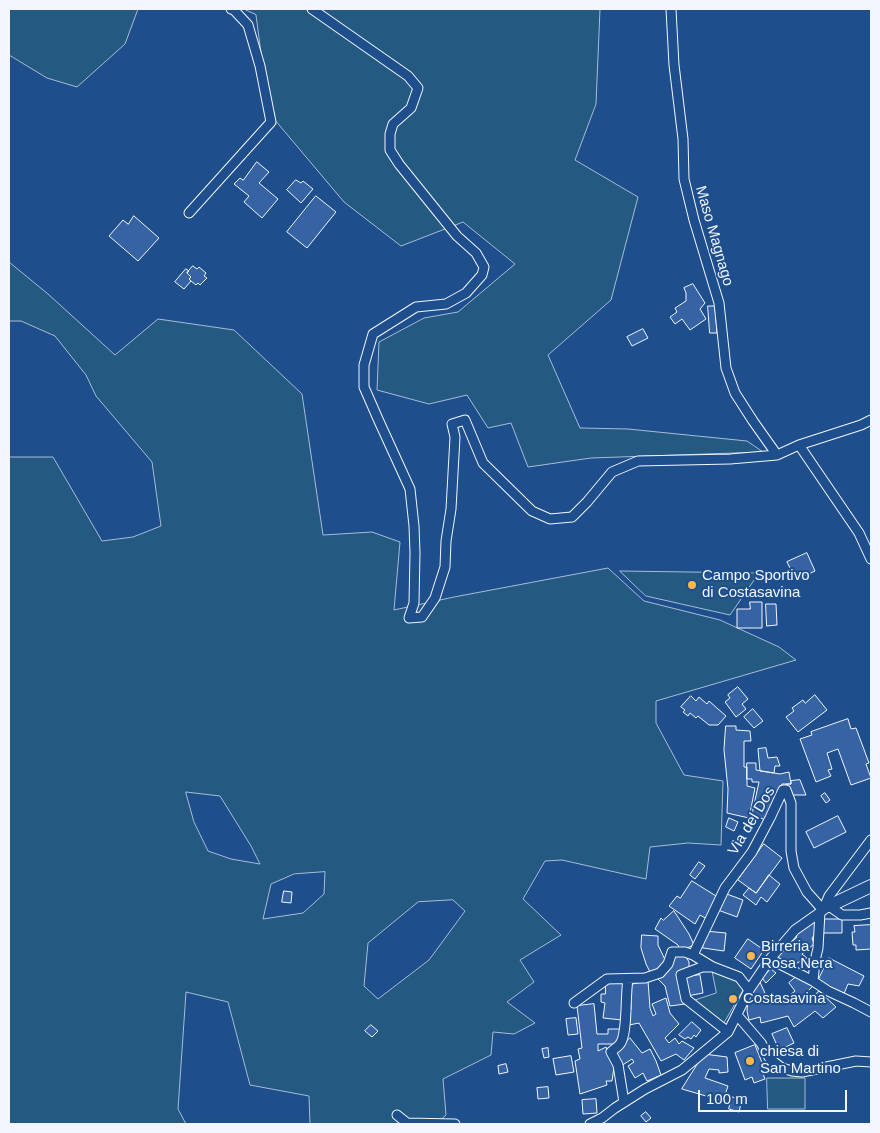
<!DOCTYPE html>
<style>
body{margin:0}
#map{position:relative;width:880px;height:1133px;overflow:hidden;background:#1f4e8c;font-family:Helvetica,sans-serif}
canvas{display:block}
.frame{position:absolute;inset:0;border:10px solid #f2f6ff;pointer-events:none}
.scale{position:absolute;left:698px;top:1090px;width:149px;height:22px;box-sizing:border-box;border:2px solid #f2f6ff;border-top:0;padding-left:6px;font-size:15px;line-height:18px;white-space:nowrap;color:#f2f6ff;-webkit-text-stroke:4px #1f4e8c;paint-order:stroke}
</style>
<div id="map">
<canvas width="880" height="1133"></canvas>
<div class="frame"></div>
<div class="scale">100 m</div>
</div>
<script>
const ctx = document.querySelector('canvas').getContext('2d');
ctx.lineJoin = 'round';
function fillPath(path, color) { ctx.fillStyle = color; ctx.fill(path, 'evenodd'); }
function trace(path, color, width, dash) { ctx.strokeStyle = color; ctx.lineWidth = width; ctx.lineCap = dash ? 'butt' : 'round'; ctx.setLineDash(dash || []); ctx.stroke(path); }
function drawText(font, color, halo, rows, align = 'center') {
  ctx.font = font + ' Helvetica,sans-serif'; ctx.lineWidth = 4; ctx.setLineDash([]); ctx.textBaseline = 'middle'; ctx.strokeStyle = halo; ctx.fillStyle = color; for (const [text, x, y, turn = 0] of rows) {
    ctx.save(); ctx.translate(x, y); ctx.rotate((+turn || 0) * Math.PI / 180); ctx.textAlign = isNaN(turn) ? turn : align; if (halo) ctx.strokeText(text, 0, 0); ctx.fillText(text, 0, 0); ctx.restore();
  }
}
const green = new Path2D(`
 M9,9H138L125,44L77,87L47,78L9,55Z
 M244,9H600L596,104L575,160L638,197L611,300L548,355L580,428L628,429L747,441L763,452L591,458L528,467L511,423L488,428L467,395L429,404L377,390L379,342L424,318L458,312L515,264L463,222L401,246L344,202L269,113L256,15Z
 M9,262L48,294L115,355L158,319L234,330L302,394L323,535L372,532L400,542L394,610L454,597L608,568L644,601L720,620L779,647L796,660L656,701V723L684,775L723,781L721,845L688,843L650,847L646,879L562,860L545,861L523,899L561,935L520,960L534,982L507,1002L535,1023L514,1034L493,1032L491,1055L443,1079L446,1115L436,1124H310L309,1096L250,1085L228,1002L186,992L178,1109L186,1124H9V457H53L102,541L133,537L161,526L152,462L96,396L86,375L55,336L21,321H9ZM186,792L220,796L251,846L260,864L231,859L208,851L194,822ZM325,872L324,894L303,913L263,919L271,884L294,874ZM453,900L465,911L429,960L378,999L364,986L368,943L418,902Z
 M620,571L759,573L730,615L646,596Z
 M712,969L726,971L746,985L722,1026L692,1001L716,993Z
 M767,1078H805V1109H768Z`);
fillPath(green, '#245a82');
trace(green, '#a8bbd7', 1);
const building = new Path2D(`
 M257,162L269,172L259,183L278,199L262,218L244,202L249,196L234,184L240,178L243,180Z
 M296,180L301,183L303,181L313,189L301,203L287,190Z
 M316,196L336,212L307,248L287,232Z
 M134,216L159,238L138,261L109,236L123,220L128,224Z
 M193,266L197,269L199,267L206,273L204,276L207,278L200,285L198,283L196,285L191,281L189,279L191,277L187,273Z
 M186,269L189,271L187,273L191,277L189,279L191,281L184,289L175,282Z
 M693,284L705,303L700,309L706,319L690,330L682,319L675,324L670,317L677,312L675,308L686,301V293L684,288Z
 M708,306H715L717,333H710Z
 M643,329L648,338L632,346L627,337Z
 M807,553L815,571L796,580L787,562Z
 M750,602H762V628H737V609H750Z
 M766,604H776L777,625L767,626Z
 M738,687L748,699L742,704L746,709L736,717L725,702L730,698L728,695Z
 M815,695L827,710L798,732L786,717L794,711L792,708L803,700L805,703Z
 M691,696L696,701L699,697L707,704L709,701L726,716L718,725H709L698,716L696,718L690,713L688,716L683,712L685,710L681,707Z
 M753,709L763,721L754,728L744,717Z
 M848,719L851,729L856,728L869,763L866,764L871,778L851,785L838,749L827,753L832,769L828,770L831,776L816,782L800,739L812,735L811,732Z
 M726,726H736V730L750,731L751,741H744V767H747V786L755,788L749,818L727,813L728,789L724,750Z
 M766,748L768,758L777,757L780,766H775L774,773L760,771L758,749Z
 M747,763H756V770L780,774L789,772L791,784H782L765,820L752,814L759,782H752V779H747Z
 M800,780L806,795H792L786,784H791V781Z
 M825,793L830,800L826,803L821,796Z
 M838,816L846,832L814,848L806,832Z
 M729,818L738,822L734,831L726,827Z
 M764,844L782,858L756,893L738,880Z
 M699,862L705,866L695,879L690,875Z
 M769,875L780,884L767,902L761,897L756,905L743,895L749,888L756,893Z
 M692,881L716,896L707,919L700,915L695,924L669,906L677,896L680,898Z
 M284,891L292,892L291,903L282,902Z
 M724,893L743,900L737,917L718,910Z
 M674,911L689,934L694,945L680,951L678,945L655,929L661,918L663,920Z
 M815,919L818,930L812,938L814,944L802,954L807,958L793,965L790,961L784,965L775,957L797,937L795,935Z
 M823,919H842V933H823Z
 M871,925V949L856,950V945H853L852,932H855L854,926Z
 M705,931L726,933L724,951L703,948Z
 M642,935L658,936V945L667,964L652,976L646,964L641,948Z
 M748,939L764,950L751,969L735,958Z
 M685,955L689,962V968L678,975L685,1004L670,1006L665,986L658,979L675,957Z
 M829,958L864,976L859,986L848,984L843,996L818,981Z
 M771,969L776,973L766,983L762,978Z
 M700,975L703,993L687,996L684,977Z
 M797,976L814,985L805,994L810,999L819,991L836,1007L823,1018L815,1011L794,1027L788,1016L761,1023L760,1017L749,1020L747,1011L748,998L759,980L770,1004L785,999L795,991L789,983Z
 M648,981L650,1008L653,1016L656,1014L652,1004L666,998L670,1013L679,1024L665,1038L669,1043L675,1038L679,1044L682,1041L694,1048L684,1060L676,1054L661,1061L639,1023L629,1025L628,1010L631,1009L630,985Z
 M606,983H625L622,1020L603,1018L605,1003L601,1002V994H605Z
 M594,1004L597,1034H608V1029H622L616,1044H598V1051L606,1047L614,1067L612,1081H606L607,1085L580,1094L575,1061L580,1059L578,1049L582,1048L577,1006Z
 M576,1018L578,1034L568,1035L566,1019Z
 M692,1022L701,1030L696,1037L694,1035L691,1039L688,1037L685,1039L679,1035Z
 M371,1025L378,1031L372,1037L365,1031Z
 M787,1028L794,1043L779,1050L772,1034Z
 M630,1038L642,1053L650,1049L656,1061L661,1075L647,1081L643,1073L635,1078L628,1066L634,1062L632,1059L621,1066L615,1054Z
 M755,1045L765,1070L762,1071L765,1079L754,1083L752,1077L745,1080L735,1053Z
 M548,1048L549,1057L544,1058L542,1049Z
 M704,1054L727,1057L728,1072L719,1073V1070L709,1069L705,1078L728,1086L723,1101L682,1089Z
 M571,1056L574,1072L556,1075L553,1059Z
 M506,1064L508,1072L499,1074L498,1066Z
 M548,1087L549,1098L538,1099L537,1088Z
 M732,1097L742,1099L739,1112L729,1109Z
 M596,1099L597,1113L583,1114L582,1100Z
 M646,1112L651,1118L646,1122L641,1116Z`);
fillPath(building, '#3563a3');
trace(building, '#f2f6ff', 1);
const street = new Path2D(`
 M312,9L408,76L418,88L411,108L393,124L390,134V150L399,164L457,236L476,253L484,267L482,275L466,293L446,304L416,307L373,334L364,365V387L378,419L410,489L414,526L415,553L414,603L409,618L422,617L435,598L445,567L446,541L451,509L455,437L452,424L465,420L483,463L532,511L550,519L572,517L587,502L612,472L638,461L730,459L777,455L799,445L861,425L871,420
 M671,9L674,65L683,139L684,179L694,220L719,303L726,368L735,393L753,421L777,455
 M189,213L271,122L260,66L248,25L234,10L231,9
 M799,445L859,533L871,559
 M693,955L725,888L752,852L770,818L783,790H786L791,803V851L794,868L807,892L823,910L829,896L871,840
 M770,959L813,981L828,991L854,1003L871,1012
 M813,981L815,961L818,948L820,912
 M574,1003L607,979L645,978L660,973L668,964L672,952H685L693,955L713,967
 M737,1015L761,1043L770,1059L782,1068L792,1071L802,1072L856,1061L871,1062
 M728,1032L686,999L681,975L702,967H713L739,977L749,990
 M624,1102L618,1065L611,1052C614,1049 618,1047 620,1044C628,1034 625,994 628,980
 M397,1115L407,1123L455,1124
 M590,1124L602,1118L615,1108L645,1089L682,1070L728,1032L749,990L770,959L795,930L829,906L842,915H860L871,913`);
const secondary = new Path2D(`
 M829,906L871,886`);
trace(street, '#f2f6ff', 11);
trace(secondary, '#f2f6ff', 14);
trace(street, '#1f4e8c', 9);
trace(secondary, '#1f4e8c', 12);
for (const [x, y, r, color] of [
 [692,585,5,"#ffb74d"],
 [751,956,5,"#ffb74d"],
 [733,999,5,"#ffb74d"],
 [750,1061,5,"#ffb74d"]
]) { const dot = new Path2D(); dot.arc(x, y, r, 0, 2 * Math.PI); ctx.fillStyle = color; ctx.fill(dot); trace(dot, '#1f4e8c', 2); }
drawText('15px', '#f2f6ff', '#1f4e8c', [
 ["Maso Magnago",714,236,74],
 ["Via del Dos",752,821,-59]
]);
drawText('15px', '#f2f6ff', '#1f4e8c', [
 ["Campo Sportivo",702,576],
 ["di Costasavina",702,593],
 ["Birreria",761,947],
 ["Rosa Nera",761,964],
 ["Costasavina",743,999],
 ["chiesa di",760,1052],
 ["San Martino",760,1069]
], 'left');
</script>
